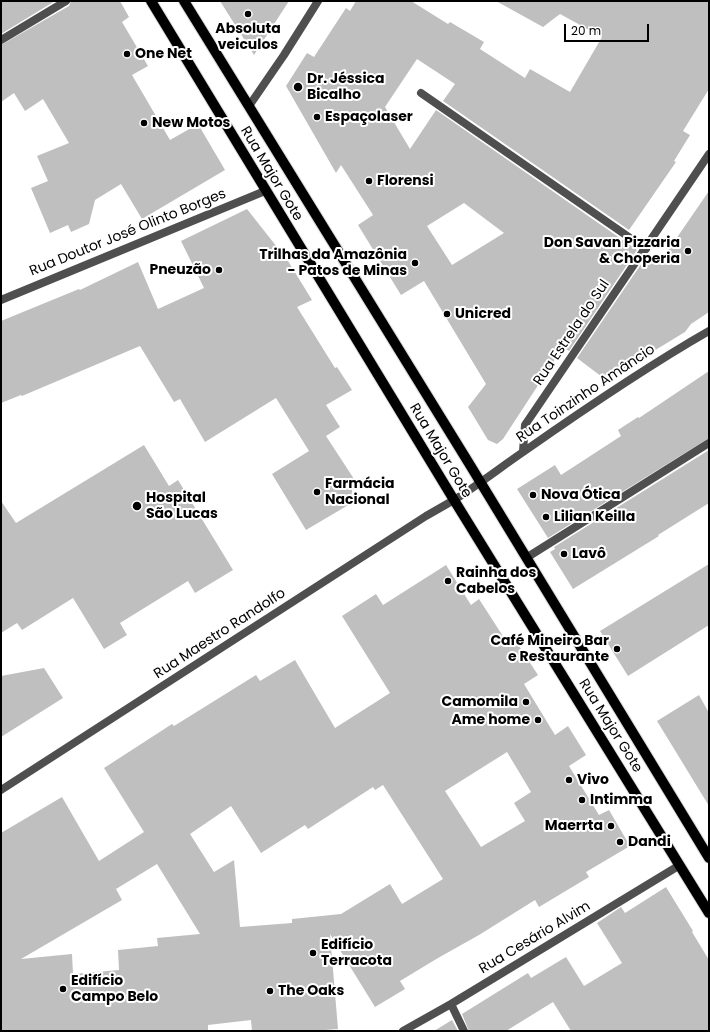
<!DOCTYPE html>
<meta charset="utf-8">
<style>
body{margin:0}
#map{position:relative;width:710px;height:1032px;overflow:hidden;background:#fff;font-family:Poppins,sans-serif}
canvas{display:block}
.frame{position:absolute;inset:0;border:2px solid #000;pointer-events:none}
.scale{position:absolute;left:564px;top:24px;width:85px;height:18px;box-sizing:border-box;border:2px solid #000;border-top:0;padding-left:5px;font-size:12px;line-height:14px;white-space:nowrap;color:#000;-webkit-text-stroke:3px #fff;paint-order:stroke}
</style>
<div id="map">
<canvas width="710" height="1032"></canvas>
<div class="frame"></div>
<div class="scale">20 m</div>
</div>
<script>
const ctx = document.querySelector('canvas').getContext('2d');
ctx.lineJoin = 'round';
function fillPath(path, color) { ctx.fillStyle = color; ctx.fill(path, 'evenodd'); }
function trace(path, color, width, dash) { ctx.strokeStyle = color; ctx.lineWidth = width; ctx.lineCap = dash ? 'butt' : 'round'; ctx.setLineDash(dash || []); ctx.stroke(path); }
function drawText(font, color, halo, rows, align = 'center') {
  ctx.font = font + ' Poppins,sans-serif'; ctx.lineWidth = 4; ctx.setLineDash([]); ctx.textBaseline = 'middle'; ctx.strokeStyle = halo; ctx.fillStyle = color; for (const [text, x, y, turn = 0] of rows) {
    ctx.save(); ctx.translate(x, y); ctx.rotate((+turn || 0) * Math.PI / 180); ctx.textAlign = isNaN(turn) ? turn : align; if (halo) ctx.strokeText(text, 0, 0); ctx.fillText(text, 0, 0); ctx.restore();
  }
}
fillPath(new Path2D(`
 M1,1H55L1,34Z
 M71,1H120L129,17L122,22L148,66L132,75L170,140L198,124L225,170L142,219L121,184L95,200L89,224L71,232L68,225L50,233L31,188L48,181L37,156L69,143L43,99L25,111L14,93L1,102V45L69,6Z
 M220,1H289L254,55Z
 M356,1H411L448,24L450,22L484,42L480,49L525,78L530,69L570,92L602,37L560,14L543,27L496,1H709V89L683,131L690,135L674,161L676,162L629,230L443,101L455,84L417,59L385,107L410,149L436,110L637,250L569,351L563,347L503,439L497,444L488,440L468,407L486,384L424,281L401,295L358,225L373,215L341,165L336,173L286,86L307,53L314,57L346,8L350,11ZM464,203L504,233L452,265L427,226Z
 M709,191V312L691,324L685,332L606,380L577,358L646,257L658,265Z
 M247,209L288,261L312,300L297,307L335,368L337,367L352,390L326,405L340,427L326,436L354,479L350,504L306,530L272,474L309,451L276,398L205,442L180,399L174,402L140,346L22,396L21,395L1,403V321L79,289L80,290L138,262L158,309L204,288L181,241Z
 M709,371V438L548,538L517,489L555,465L561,475L621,436L618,430L638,417L639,418Z
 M144,445L169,486L178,480L233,570L195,593L188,581L120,623L127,635L104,649L73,598L22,630L17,623L1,633V501L16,523Z
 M709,450V503L658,535L659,536L573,589L550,552L555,549L554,547Z
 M709,564V625L628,676L600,631Z
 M446,565L471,605L479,599L508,644L515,640L538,675L524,684L555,735L568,726L586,755L569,766L599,815L609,810L630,846L586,872L589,877L539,907L535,900L479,935L438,958L400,981L405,989L375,1007L330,934L338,1029L313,1031H252L251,1020L208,1025V1031H1V833L62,797L99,861L144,832L104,768L172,724L174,726L256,675L260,681L295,660L335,728L390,693L342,616L376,594L383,605ZM507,752L531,792L514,803L525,821L481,847L445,791ZM383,785L443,879L402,904L390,884L341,914L292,919V923L240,927L234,860L214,872L190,834L231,806L261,853L305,825L308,829L373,787L375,790ZM157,864L200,934L157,938L158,946L118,950L119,970L73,974L72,954L21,959L122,900L116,889Z
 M44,668L63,698L1,737V676Z
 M699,695L709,713V806L657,721Z
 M666,887L693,931L692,932L709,960V1031H571L553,1002L506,1031H469L462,1014L528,973L531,978L566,957L584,986L622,963L597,923L621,907L625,913Z
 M452,1020L458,1031H434Z`), '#bfbfbf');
const primary = new Path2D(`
 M151,1L454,500L709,913
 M184,1L470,465L709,858`);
trace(primary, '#dbdbdb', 12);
trace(new Path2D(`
 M1,40L66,1
 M421,93L646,249
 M526,558L709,443`), '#4f4f4f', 8);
trace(new Path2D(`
 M249,106L284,55L318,1
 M1,300L265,191
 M523,451L525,425L709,154
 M454,500C478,485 501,467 526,450C586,408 646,367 709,331
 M451,1004L464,1031
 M403,1031L451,1004L680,865`), '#4f4f4f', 8);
trace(new Path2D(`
 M1,790L426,516L454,500`), '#4f4f4f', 8);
trace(primary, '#000', 10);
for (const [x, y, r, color] of [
 [248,14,4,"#000"],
 [127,54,4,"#000"],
 [298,87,5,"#000"],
 [317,117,4,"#000"],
 [144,123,4,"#000"],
 [369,181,4,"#000"],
 [688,251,4,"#000"],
 [415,263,4,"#000"],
 [219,270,4,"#000"],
 [447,314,4,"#000"],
 [317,492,4,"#000"],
 [533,495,4,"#000"],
 [137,506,5,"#000"],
 [546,517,4,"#000"],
 [564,554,4,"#000"],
 [448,581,4,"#000"],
 [617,649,4,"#000"],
 [526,702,4,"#000"],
 [538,720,4,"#000"],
 [569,780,4,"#000"],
 [582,800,4,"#000"],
 [611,826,4,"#000"],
 [620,842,4,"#000"],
 [313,953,4,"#000"],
 [63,989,4,"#000"],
 [270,991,4,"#000"]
]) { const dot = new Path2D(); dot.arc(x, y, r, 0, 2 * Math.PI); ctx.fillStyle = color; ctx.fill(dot); trace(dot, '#fff', 1.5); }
drawText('bold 14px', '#000', '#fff', [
 ["Absoluta",248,29,"center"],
 ["veiculos",248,45,"center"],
 ["One Net",135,54],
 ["Dr. Jéssica",307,79],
 ["Bicalho",307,95],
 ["Espaçolaser",325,117],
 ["New Motos",152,123],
 ["Florensi",377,181],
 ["Don Savan Pizzaria",680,243,"right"],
 ["& Choperia",680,259,"right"],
 ["Trilhas da Amazônia",407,255,"right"],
 ["- Patos de Minas",407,271,"right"],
 ["Pneuzão",211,270,"right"],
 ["Unicred",455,314],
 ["Farmácia",325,484],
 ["Nacional",325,500],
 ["Nova Ótica",541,495],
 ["Hospital",146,498],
 ["São Lucas",146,514],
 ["Lilian Keilla",554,517],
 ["Lavô",572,554],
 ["Rainha dos",456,573],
 ["Cabelos",456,589],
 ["Café Mineiro Bar",609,641,"right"],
 ["e Restaurante",609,657,"right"],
 ["Camomila",518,702,"right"],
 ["Ame home",530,720,"right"],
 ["Vivo",577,780],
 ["Intimma",590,800],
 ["Maerrta",603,826,"right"],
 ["Dandi",628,842],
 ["Edifício",321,945],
 ["Terracota",321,961],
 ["Edifício",71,981],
 ["Campo Belo",71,997],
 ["The Oaks",278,991]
], 'left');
drawText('14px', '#000', '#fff', [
 ["Rua Major Gote",271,174,59],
 ["Rua Doutor José Olinto Borges",128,233,-22],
 ["Rua Estrela do Sul",572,333,-56],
 ["Rua Toinzinho Amâncio",586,394,-34],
 ["Rua Major Gote",440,451,59],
 ["Rua Maestro Randolfo",220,634,-33],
 ["Rua Major Gote",610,726,58],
 ["Rua Cesário Alvim",535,938,-31]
]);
</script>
